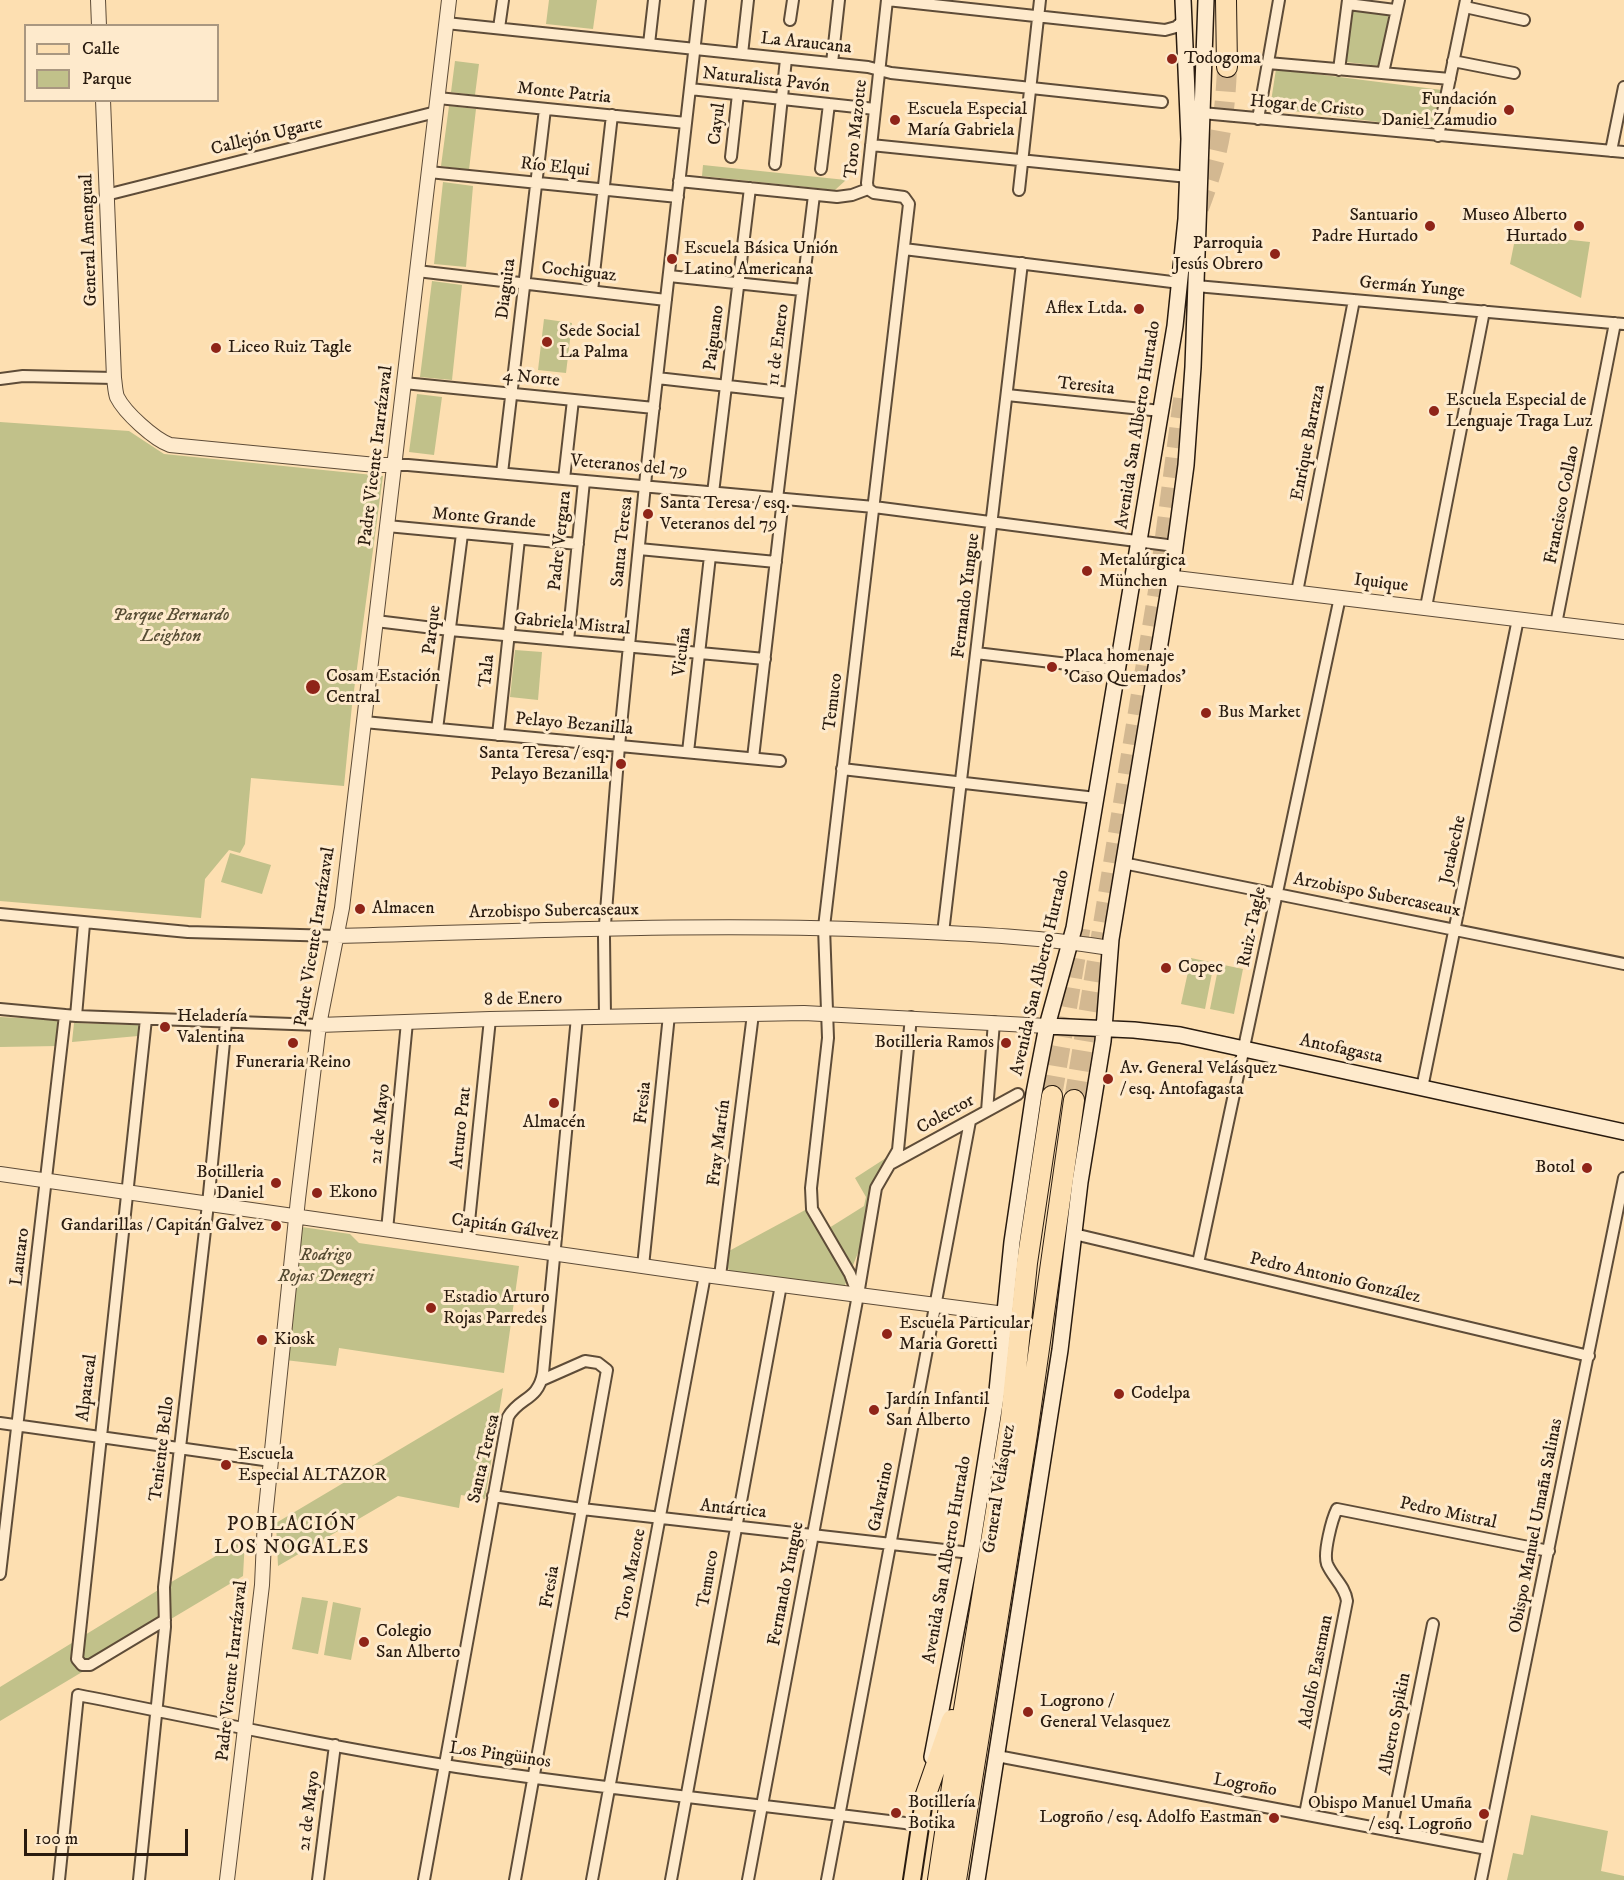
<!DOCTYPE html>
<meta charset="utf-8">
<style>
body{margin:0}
#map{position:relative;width:1624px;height:1880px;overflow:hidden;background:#fddfb1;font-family:"IM FELL DW Pica",serif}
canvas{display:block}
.legend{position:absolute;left:24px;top:24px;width:195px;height:78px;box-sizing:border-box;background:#feeacc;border:2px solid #a99780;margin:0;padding:8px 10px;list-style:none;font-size:18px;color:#291b0f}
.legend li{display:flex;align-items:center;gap:12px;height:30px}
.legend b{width:30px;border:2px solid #a99780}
.scale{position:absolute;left:24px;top:1829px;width:164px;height:27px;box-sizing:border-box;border:3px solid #291b0f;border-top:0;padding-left:8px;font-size:18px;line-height:21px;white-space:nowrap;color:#291b0f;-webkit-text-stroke:4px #feeacc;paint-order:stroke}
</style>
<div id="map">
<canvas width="1624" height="1880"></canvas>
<ul class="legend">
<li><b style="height:8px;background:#fddfb1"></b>Calle</li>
<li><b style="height:16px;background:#c1c18a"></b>Parque</li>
</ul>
<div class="scale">100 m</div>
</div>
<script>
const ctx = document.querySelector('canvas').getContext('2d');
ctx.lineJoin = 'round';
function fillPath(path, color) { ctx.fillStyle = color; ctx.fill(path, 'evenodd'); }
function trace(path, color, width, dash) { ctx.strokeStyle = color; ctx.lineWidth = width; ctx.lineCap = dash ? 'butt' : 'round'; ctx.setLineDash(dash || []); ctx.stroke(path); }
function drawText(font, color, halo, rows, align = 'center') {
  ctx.font = font + ' "IM FELL DW Pica",serif'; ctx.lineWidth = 6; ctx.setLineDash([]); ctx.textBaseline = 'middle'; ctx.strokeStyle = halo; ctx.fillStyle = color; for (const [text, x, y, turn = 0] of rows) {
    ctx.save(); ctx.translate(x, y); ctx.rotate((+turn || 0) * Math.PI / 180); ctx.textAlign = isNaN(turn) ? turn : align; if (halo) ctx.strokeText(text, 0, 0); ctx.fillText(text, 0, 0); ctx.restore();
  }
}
fillPath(new Path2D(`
 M549,0H597L593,29L546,24Z
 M1353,8L1389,13L1380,66L1346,62Z
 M455,61L479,64L475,95L451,92Z
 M1276,69L1442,90L1433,129L1270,108Z
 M449,106L476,109L469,170L441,166Z
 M703,165L846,180L835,190L702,176Z
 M443,182L473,186L466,267L434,264Z
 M1516,234L1590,242L1581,298L1510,264Z
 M432,281L462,285L452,380L420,377Z
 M544,319L572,323L566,373L538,370Z
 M417,394L442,397L434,455L409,452Z
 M0,422L129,431L164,454L383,476L352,705L344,786L251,778L245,844L240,853L229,850L205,879L201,918L0,901Z
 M515,650L542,652L538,700L510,697Z
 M230,853L271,865L262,894L221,882Z
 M1191,958L1214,963L1205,1009L1181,1004Z
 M1219,964L1243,969L1234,1014L1210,1009Z
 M0,1017L60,1020L58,1046L0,1047Z
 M74,1023L139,1025L138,1036L72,1042Z
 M889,1156L864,1238L845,1285L840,1288L730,1272L727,1266L729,1251L807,1209L821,1233L864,1206L866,1197L855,1178Z
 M302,1227L350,1234L359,1243L519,1266L504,1373L339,1348L336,1366L285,1360Z
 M503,1388L485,1499L461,1495L459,1508L398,1496L278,1566L276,1523Z
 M245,1539L243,1576L0,1721V1687L173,1581Z
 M302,1597L328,1601L318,1654L292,1649Z
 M333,1602L361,1608L351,1660L324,1655Z
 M1531,1815L1608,1831L1601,1871L1624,1876V1880H1507L1513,1853L1523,1855Z`), '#c1c18a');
trace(new Path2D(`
 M1199,208C1218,158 1225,121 1227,67
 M1052,1096L1081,925
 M1074,1100L1158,591L1184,392`), '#d3b891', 20, [20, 10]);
const minor = new Path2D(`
 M1348,4L1395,10
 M1465,7L1524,20
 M790,20L793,0
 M446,23L868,67L891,73L1162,102
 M499,28L503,0
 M649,44L654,0
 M742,54L748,0
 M1453,61L1514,73
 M832,63L839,0
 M1268,63L1450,79
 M1339,70L1348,0
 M1383,73L1399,0
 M690,89L875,109
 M438,98L686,123
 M1202,113L1624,152
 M1258,119L1279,0
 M1438,136L1466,0
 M871,145L1188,177
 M1611,151L1624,87
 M731,157L738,94
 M775,164L786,59
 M821,169L829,104
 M429,172L678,197
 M679,181L837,197L852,195L868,189L874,193L904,197L909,204L824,927L828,1038L811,1188L812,1209L850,1274L858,1295
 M868,189L867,183L887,0L1165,30L1176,27L1184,20
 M1019,190L1040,0
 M106,195L436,112
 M904,249L1180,283
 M417,271L666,300
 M669,276L802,290
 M1196,286L1624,324
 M592,291L612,115
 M657,378L790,393
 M0,379L23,376L114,378
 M404,383L654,408
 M1007,395L1161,411
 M394,465H408L874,507L1175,546
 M502,473L545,109
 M564,479L573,400
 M713,493L750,188
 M777,499L814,195
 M387,526L578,544
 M639,549L776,562
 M1297,592L1354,300
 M1426,607L1484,311
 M376,621L450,630L765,659
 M1556,624L1615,323
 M568,641L584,481
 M976,653L1118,670
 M364,722L780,761
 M437,729L462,534
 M498,735L519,539
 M688,752L710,556
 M753,758L783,499
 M842,769L1096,798
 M1123,863L1624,964
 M0,914L188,932L337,936
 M943,933L1022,263
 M0,1009L76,1016L319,1025
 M76,1016L84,924
 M605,1016L604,937L619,746L646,475L700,0
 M146,1019L77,1659L82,1665H90L165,1620
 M1422,1088L1518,619
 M987,1111L994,1022
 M892,1163L1018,1094
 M387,1230L407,1022
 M1074,1234L1589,1356
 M467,1241L490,1019
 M1198,1263L1340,597
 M643,1266L669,1015
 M720,1276L753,1014
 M0,1423L271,1461
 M493,1496L582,1509L971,1553
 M0,1574L65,1015
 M997,1756L1487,1849
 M1305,1814L1347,1601C1345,1586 1333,1578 1327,1564C1323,1553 1332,1519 1337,1509L1549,1551
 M1391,1831L1433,1624
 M59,1880L78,1695C204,1720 330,1747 457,1767C611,1790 766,1805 920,1825
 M139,1880L165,1627L164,1587L208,1204L226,1022
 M318,1880L335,1745
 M424,1880L508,1417C519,1397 538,1401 543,1373L577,1017
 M515,1880L607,1370L598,1363L585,1361L542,1380
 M592,1880L705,1275
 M671,1880L781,1285
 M748,1880L858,1295L876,1188L898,1150L911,1017
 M827,1880L970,1121
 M1481,1880L1624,1178`);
const tertiary = new Path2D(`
 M98,0L99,26
 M103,100L114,378C115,384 115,391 117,397C125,413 154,439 170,445L376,465H394
 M1134,573L1624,632
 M337,936C526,931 716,922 906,931C974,934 1042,937 1110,948
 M319,1025L490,1019L804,1013L1047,1026
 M0,1174L705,1275L1005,1314
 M227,1880L262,1585L265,1518L298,1199L319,1025L342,908L449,0`);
const secondary = new Path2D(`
 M1047,1026L1134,1030L1180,1035L1624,1132
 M932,1757L971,1553L997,1391L1012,1242L1034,1093L1047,1026L1074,928L1175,326L1186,219L1189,139L1183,0
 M977,1880L1060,1350L1080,1182L1103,1041L1111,939L1171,577L1186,465L1193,367L1206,0`);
const primary = new Path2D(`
 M912,1880L924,1800`);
const motorway = new Path2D(`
 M1226,0L1227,67
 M924,1800L952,1720
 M938,1880L957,1753L1011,1418L1027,1263L1052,1096
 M956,1880L1027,1434L1074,1100`);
trace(minor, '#5e4c38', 14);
trace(tertiary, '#5e4c38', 16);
trace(secondary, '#291b0f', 18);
trace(primary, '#291b0f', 20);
trace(motorway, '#291b0f', 22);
trace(minor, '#feeacc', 10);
trace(tertiary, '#feeacc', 14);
trace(secondary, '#feeacc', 15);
trace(primary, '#fddfb1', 16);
trace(motorway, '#fddfb1', 20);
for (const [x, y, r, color] of [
 [1172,59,6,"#8f2418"],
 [1509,110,6,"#8f2418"],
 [895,120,6,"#8f2418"],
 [1430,226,6,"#8f2418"],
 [1579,226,6,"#8f2418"],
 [1275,254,6,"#8f2418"],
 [672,259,6,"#8f2418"],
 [1139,309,6,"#8f2418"],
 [547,342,6,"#8f2418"],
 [216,348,6,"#8f2418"],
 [1434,411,6,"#8f2418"],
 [648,514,6,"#8f2418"],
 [1087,571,6,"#8f2418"],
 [1052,667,6,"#8f2418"],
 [313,687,8,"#8f2418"],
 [1206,713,6,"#8f2418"],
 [621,764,6,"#8f2418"],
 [360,909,6,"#8f2418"],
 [1166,968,6,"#8f2418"],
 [165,1027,6,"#8f2418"],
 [293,1043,6,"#8f2418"],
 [1006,1043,6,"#8f2418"],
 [1108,1079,6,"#8f2418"],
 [554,1103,6,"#8f2418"],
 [1587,1168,6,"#8f2418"],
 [276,1183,6,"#8f2418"],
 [317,1193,6,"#8f2418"],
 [276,1226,6,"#8f2418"],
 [431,1308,6,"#8f2418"],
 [887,1334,6,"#8f2418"],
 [262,1340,6,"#8f2418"],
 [1119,1394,6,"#8f2418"],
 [874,1410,6,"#8f2418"],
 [226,1465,6,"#8f2418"],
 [364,1642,6,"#8f2418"],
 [1028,1712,6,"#8f2418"],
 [896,1813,6,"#8f2418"],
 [1484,1814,6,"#8f2418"],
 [1274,1818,6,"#8f2418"]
]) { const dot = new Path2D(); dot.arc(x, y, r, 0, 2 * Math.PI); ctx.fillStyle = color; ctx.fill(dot); trace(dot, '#feeacc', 2); }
drawText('18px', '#291b0f', '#feeacc', [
 ["La Araucana",806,44,6],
 ["Naturalista Pavón",766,81,6],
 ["Monte Patria",564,94,6],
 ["Hogar de Cristo",1307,107,5],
 ["Cayul",718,124,-83],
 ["Toro Mazotte",857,129,-84],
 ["Callejón Ugarte",267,137,-14],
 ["Río Elqui",555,168,6],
 ["General Amengual",90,240,-92],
 ["Cochiguaz",579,273,6],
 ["Germán Yunge",1412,288,5],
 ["Diaguita",507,289,-83],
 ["Paiguano",715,338,-83],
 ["11 de Enero",779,345,-83],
 ["4 Norte",531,379,6],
 ["Teresita",1086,387,6],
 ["Avenida San Alberto Hurtado",1139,425,-81],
 ["Enrique Barraza",1309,443,-79],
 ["Padre Vicente Irarrázaval",377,456,-83],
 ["Veteranos del 79",629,467,5],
 ["Francisco Collao",1563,505,-79],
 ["Monte Grande",484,519,5],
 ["Padre Vergara",561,541,-84],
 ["Santa Teresa",623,542,-84],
 ["Iquique",1381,584,7],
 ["Fernando Yungue",967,596,-83],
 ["Gabriela Mistral",572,625,5],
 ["Parque",433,630,-83],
 ["Vicuña",683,652,-83],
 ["Tala",488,671,-84],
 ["Temuco",834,702,-83],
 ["Pelayo Bezanilla",574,725,5],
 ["Jotabeche",1454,850,-78],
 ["Arzobispo Subercaseaux",1377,896,11],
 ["Arzobispo Subercaseaux",554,912,-1],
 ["Ruiz-Tagle",1253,927,-78],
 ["Padre Vicente Irarrázaval",316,937,-81],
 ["Avenida San Alberto Hurtado",1041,973,-77],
 ["8 de Enero",523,1000,-1],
 ["Antofagasta",1341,1050,12],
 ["Fresia",644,1103,-84],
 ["Colector",946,1115,-29],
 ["21 de Mayo",381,1124,-84],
 ["Arturo Prat",462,1128,-84],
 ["Fray Martín",720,1143,-83],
 ["Capitán Gálvez",505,1228,8],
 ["Lautaro",21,1257,-83],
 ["Pedro Antonio González",1335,1279,13],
 ["Alpatacal",88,1388,-83],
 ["Teniente Bello",163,1449,-83],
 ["Santa Teresa",485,1459,-77],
 ["General Velásquez",1000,1489,-81],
 ["Galvarino",882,1497,-79],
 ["Antártica",733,1510,6],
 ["Pedro Mistral",1448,1514,12],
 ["Obispo Manuel Umaña Salinas",1537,1526,-79],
 ["Avenida San Alberto Hurtado",948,1560,-80],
 ["Toro Mazote",632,1575,-79],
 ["Temuco",709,1579,-80],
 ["Fernando Yungue",787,1584,-79],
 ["Fresia",551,1587,-80],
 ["Padre Vicente Irarrázaval",233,1671,-84],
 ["Adolfo Eastman",1317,1672,-79],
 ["Alberto Spikin",1396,1724,-79],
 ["Los Pingüinos",500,1756,8],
 ["Logroño",1245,1786,10],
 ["21 de Mayo",310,1811,-83]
]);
drawText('18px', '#291b0f', '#feeacc', [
 ["Todogoma",1184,59],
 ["Fundación",1497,100,"right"],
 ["Daniel Zamudio",1497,121,"right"],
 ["Escuela Especial",907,110],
 ["María Gabriela",907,131],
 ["Santuario",1418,216,"right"],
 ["Padre Hurtado",1418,237,"right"],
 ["Museo Alberto",1567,216,"right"],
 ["Hurtado",1567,237,"right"],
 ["Parroquia",1263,244,"right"],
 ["Jesús Obrero",1263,265,"right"],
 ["Escuela Básica Unión",684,249],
 ["Latino Americana",684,270],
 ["Aflex Ltda.",1127,309,"right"],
 ["Sede Social",559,332],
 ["La Palma",559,353],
 ["Liceo Ruiz Tagle",228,348],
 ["Escuela Especial de",1446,401],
 ["Lenguaje Traga Luz",1446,422],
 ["Santa Teresa / esq.",660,504],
 ["Veteranos del 79",660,525],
 ["Metalúrgica",1099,561],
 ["München",1099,582],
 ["Placa homenaje",1064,657],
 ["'Caso Quemados'",1064,678],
 ["Cosam Estación",326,677],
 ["Central",326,698],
 ["Bus Market",1218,713],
 ["Santa Teresa / esq.",609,754,"right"],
 ["Pelayo Bezanilla",609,775,"right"],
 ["Almacen",372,909],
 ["Copec",1178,968],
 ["Heladería",177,1017],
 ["Valentina",177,1038],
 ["Botilleria Ramos",994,1043,"right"],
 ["Funeraria Reino",293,1063,"center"],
 ["Av. General Velásquez",1120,1069],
 ["/ esq. Antofagasta",1120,1090],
 ["Almacén",554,1123,"center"],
 ["Botol",1575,1168,"right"],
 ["Botilleria",264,1173,"right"],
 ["Daniel",264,1194,"right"],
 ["Ekono",329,1193],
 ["Gandarillas / Capitán Galvez",264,1226,"right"],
 ["Estadio Arturo",443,1298],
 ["Rojas Parredes",443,1319],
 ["Escuela Particular",899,1324],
 ["Maria Goretti",899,1345],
 ["Kiosk",274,1340],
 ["Codelpa",1131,1394],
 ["Jardín Infantil",886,1400],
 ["San Alberto",886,1421],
 ["Escuela",238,1455],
 ["Especial ALTAZOR",238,1476],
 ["Colegio",376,1632],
 ["San Alberto",376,1653],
 ["Logrono /",1040,1702],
 ["General Velasquez",1040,1723],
 ["Botillería",908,1803],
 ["Botika",908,1824],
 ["Obispo Manuel Umaña",1472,1804,"right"],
 ["/ esq. Logroño",1472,1825,"right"],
 ["Logroño / esq. Adolfo Eastman",1262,1818,"right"]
], 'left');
drawText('italic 18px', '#574d34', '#feeacc', [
 ["Parque Bernardo",171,616],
 ["Leighton",171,637],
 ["Rodrigo",326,1256],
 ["Rojas Denegri",326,1277]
]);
ctx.letterSpacing = '1.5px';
drawText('20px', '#291b0f', '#feeacc', [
 ["POBLACIÓN",292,1526],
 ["LOS NOGALES",292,1549]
]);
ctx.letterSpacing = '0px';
</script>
